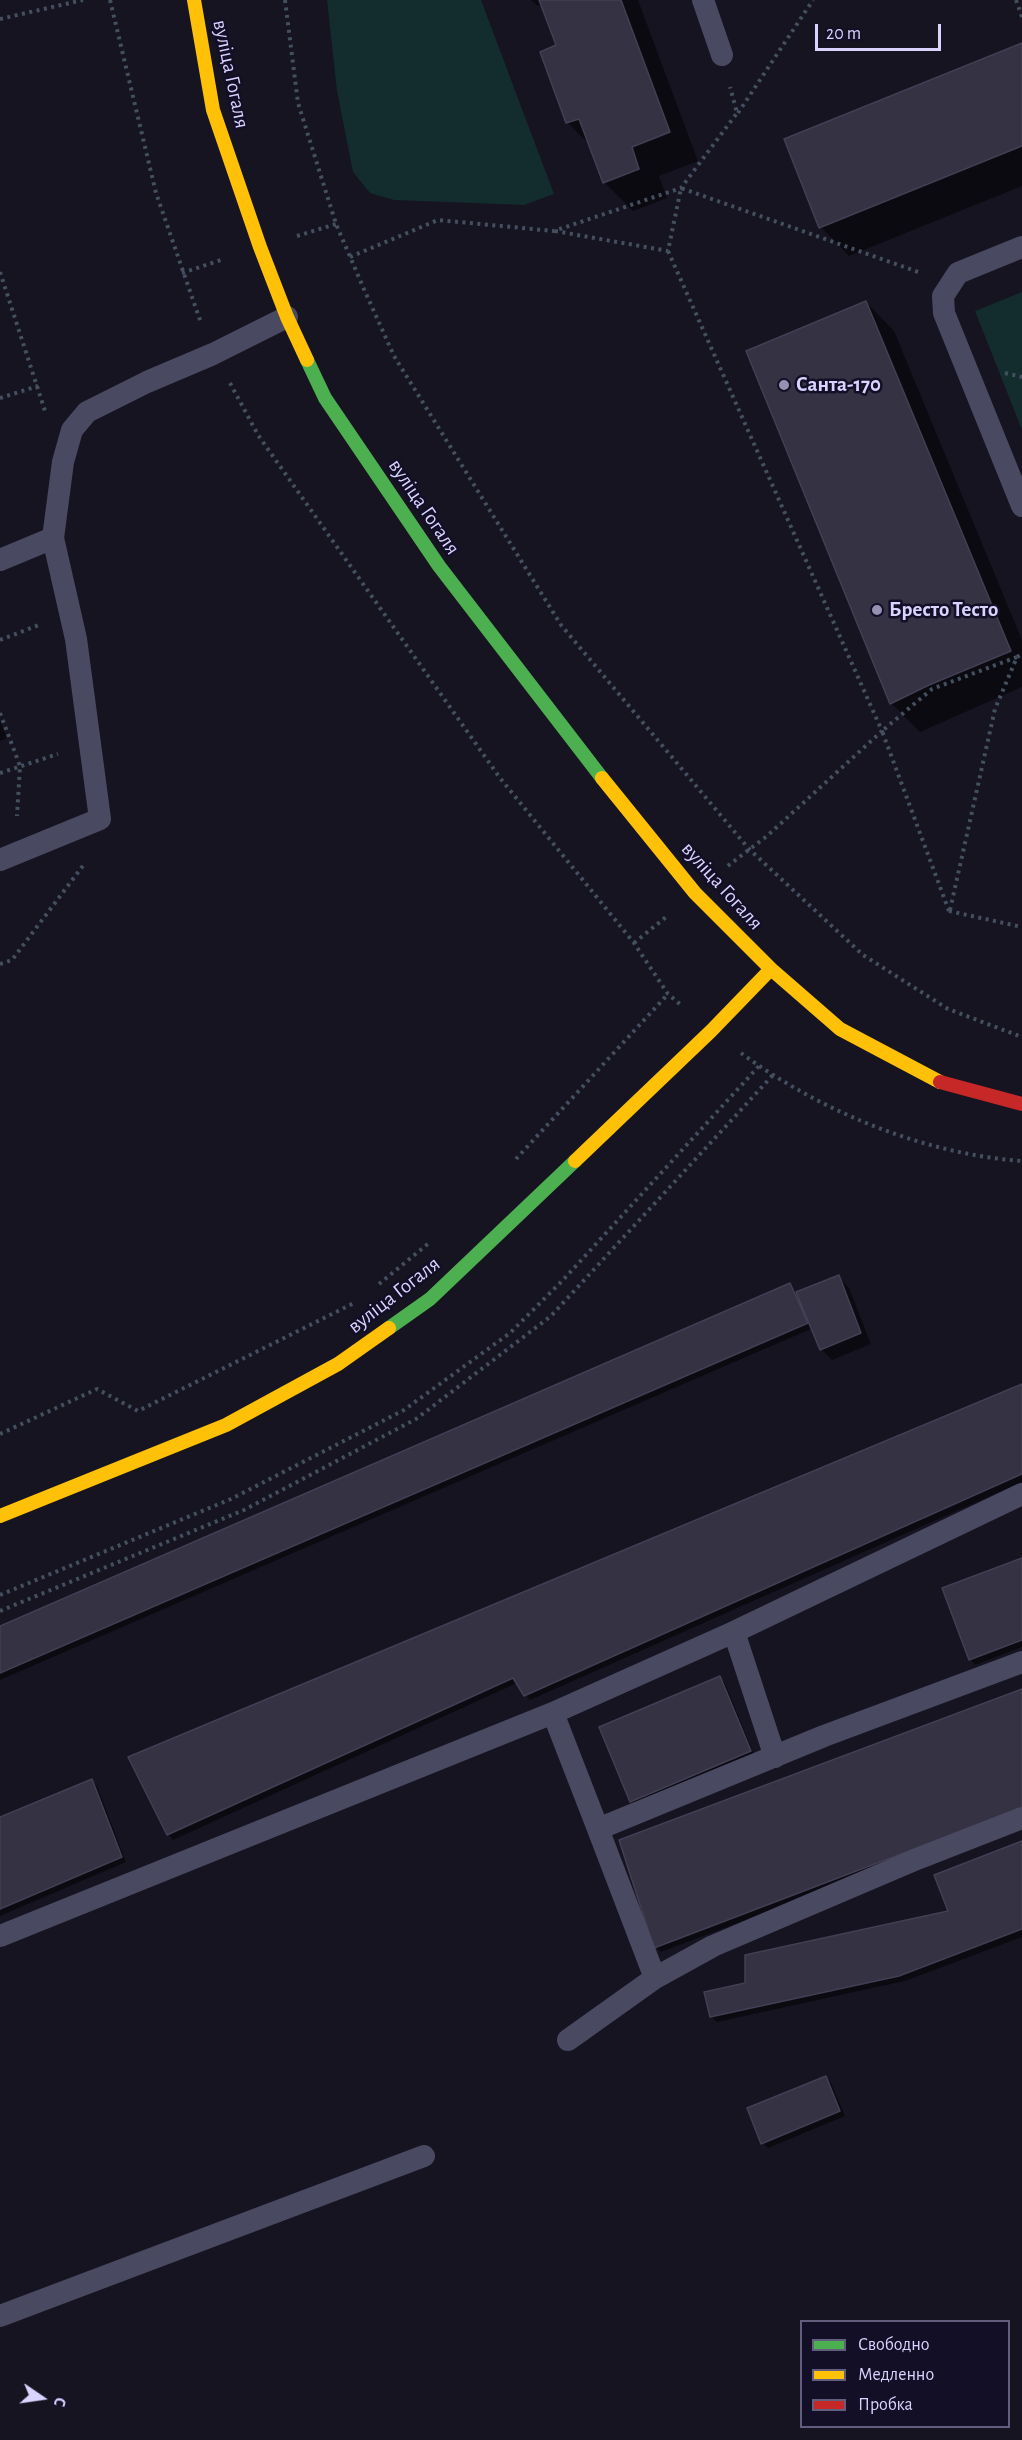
<!DOCTYPE html>
<meta charset="utf-8">
<style>
body{margin:0}
#map{position:relative;width:1022px;height:2440px;overflow:hidden;background:#161421;font-family:"Alegreya Sans",sans-serif}
canvas{display:block}
.legend{position:absolute;left:800px;top:2320px;width:210px;height:108px;box-sizing:border-box;background:#130f26;border:2px solid #625e7d;margin:0;padding:8px 10px;list-style:none;font-size:18px;color:#d9d4ff}
.legend li{display:flex;align-items:center;gap:12px;height:30px}
.legend b{width:30px;border:2px solid #625e7d}
.north{position:absolute;left:12px;top:2368px;width:60px;height:60px;-webkit-text-stroke:4px #130f26;paint-order:stroke;rotate:103deg;font-size:16px;font-weight:700;line-height:24px;text-align:center;color:#d9d4ff}
.north::after{content:'';display:block;margin:auto;width:21px;height:27px;background:#d9d4ff;clip-path:polygon(50% 0,100% 100%,50% 72%,0 100%)}
.scale{position:absolute;left:815px;top:24px;width:126px;height:27px;box-sizing:border-box;border:3px solid #d9d4ff;border-top:0;padding-left:8px;font-size:18px;line-height:21px;white-space:nowrap;color:#d9d4ff;-webkit-text-stroke:4px #130f26;paint-order:stroke}
</style>
<div id="map">
<canvas width="1022" height="2440"></canvas>
<ul class="legend">
<li><b style="height:8px;background:#4caf50"></b>Свободно</li>
<li><b style="height:8px;background:#ffc107"></b>Медленно</li>
<li><b style="height:8px;background:#c62828"></b>Пробка</li>
</ul>
<div class="north">С</div>
<div class="scale">20 m</div>
</div>
<script>
const ctx = document.querySelector('canvas').getContext('2d');
ctx.lineJoin = 'round';
function fillPath(path, color) { ctx.fillStyle = color; ctx.fill(path, 'evenodd'); }
function trace(path, color, width, dash) { ctx.strokeStyle = color; ctx.lineWidth = width; ctx.lineCap = dash ? 'butt' : 'round'; ctx.setLineDash(dash || []); ctx.stroke(path); }
function drawText(font, color, halo, rows, align = 'center') {
  ctx.font = font + ' "Alegreya Sans",sans-serif'; ctx.lineWidth = 5; ctx.setLineDash([]); ctx.textBaseline = 'middle'; ctx.strokeStyle = halo; ctx.fillStyle = color; for (const [text, x, y, turn = 0] of rows) {
    ctx.save(); ctx.translate(x, y); ctx.rotate((+turn || 0) * Math.PI / 180); ctx.textAlign = isNaN(turn) ? turn : align; if (halo) ctx.strokeText(text, 0, 0); ctx.fillText(text, 0, 0); ctx.restore();
  }
}
fillPath(new Path2D(`
 M327,0H481L554,194L524,205L394,200L370,193L353,172L337,91Z
 M1022,292V430L975,311Z`), '#132c2d');
fillPath(new Path2D(`
 M531,0H638L698,161L659,176L667,198L633,211L604,182L591,146L568,123L542,52L558,46L543,4L538,6Z
 M1022,45V186L849,256L821,227Z
 M866,302L894,331L1022,640V687L920,732L891,703Z
 M0,720L7,738L0,741Z
 M838,1277L849,1288L871,1344L832,1360L821,1349L813,1328L0,1680V1627L790,1285L797,1294Z
 M1022,1386V1482L530,1700L517,1683L173,1840L168,1834Z
 M1022,1560V1647L975,1665L970,1659Z
 M720,1678L725,1683L755,1757L637,1806L632,1801Z
 M1022,1691V1815L661,1952L656,1947Z
 M91,1781L97,1786L126,1862L0,1916V1819Z
 M1022,1842V1937L905,1981L717,2022L712,2017L950,1913Z
 M826,2077L831,2083L845,2116L768,2148L763,2143Z`), '#0007');
const building = new Path2D(`
 M539,0H621L670,132L632,147L639,169L603,183L579,119L566,123L540,52L556,45Z
 M1022,43V146L819,228L784,139Z
 M866,301L1011,651L929,685L890,704L746,351Z
 M839,1275L861,1333L820,1350L796,1292Z
 M790,1283L808,1323L0,1673V1626Z
 M1022,1384V1474L524,1696L513,1678L167,1835L128,1757Z
 M1022,1558V1640L969,1660L942,1588Z
 M720,1676L751,1751L630,1802L599,1727Z
 M1022,1689V1808L654,1948L619,1840Z
 M92,1779L122,1857L0,1909V1817Z
 M1022,1841V1929L899,1976L710,2017L704,1992L745,1983V1955L948,1911L934,1875Z
 M826,2076L840,2111L761,2144L747,2108Z`);
fillPath(building, '#343243');
trace(building, '#433f54', 1.5);
trace(new Path2D(`
 M110,0L156,193L201,323
 M285,0L298,103L336,224L363,287L394,356L561,625L749,849L863,955L948,1009L1022,1037
 M1016,0L1022,17
 M0,19L83,0
 M738,113L813,0
 M555,231L668,251L681,188L918,272
 M297,236L336,224
 M668,251L882,731L767,836L725,868
 M350,257L438,220L554,231L681,188L737,113L730,87
 M0,272L45,411
 M182,273L224,259
 M1005,373L1022,377
 M230,383L258,435L500,778L634,943L668,994L681,1005
 M0,398L38,386
 M0,640L39,625
 M0,713L20,766L17,816
 M0,773L58,754
 M950,910L995,709L1017,657L1022,654
 M949,911L882,731L932,689L1017,657
 M949,911L1022,927
 M634,943L666,917
 M0,964L12,960L85,863
 M741,1053C820,1111 923,1154 1022,1161
 M516,1159L668,994
 M379,1284L429,1243
 M0,1434L97,1389L138,1411L354,1303
 M0,1595L231,1499L404,1410L510,1333L563,1280L759,1066
 M0,1611L244,1510L416,1419L551,1316L773,1075`), '#44505f', 4, [3, 4.5]);
trace(new Path2D(`
 M703,0L722,55
 M1022,247L958,273L943,296L944,313L1022,506
 M0,560L53,538
 M0,860L100,819L76,639L53,538L63,462L72,430L87,412L147,382L213,354L287,317
 M734,1632L775,1757
 M553,1713L598,1829
 M0,1936L553,1713L734,1632L1022,1494
 M655,1978L598,1829L824,1736L1022,1662
 M568,2040L655,1978L713,1946L917,1859L1022,1818
 M0,2316L424,2156`), '#4a4962', 22);
trace(new Path2D(`
 M307,360L325,398L439,566L602,778
 M389,1328L430,1299L575,1161`), '#4caf50', 14);
trace(new Path2D(`
 M194,0L213,110L260,247L287,317L307,360
 M602,778L695,893L771,969L840,1029L940,1082
 M575,1161L711,1031L771,969
 M0,1516L226,1425L338,1364L389,1328`), '#ffc107', 14);
trace(new Path2D(`
 M940,1082L1022,1104`), '#c62828', 14);
for (const [x, y, r, color] of [
 [784,385,6,"#9591b1"],
 [877,610,6,"#9591b1"]
]) { const dot = new Path2D(); dot.arc(x, y, r, 0, 2 * Math.PI); ctx.fillStyle = color; ctx.fill(dot); trace(dot, '#130f26', 2); }
drawText('21px', '#d9d4ff', '#130f26', [
 ["вуліца Гогаля",231,74,78],
 ["вуліца Гогаля",424,507,56],
 ["вуліца Гогаля",722,886,48],
 ["вуліца Гогаля",394,1295,-38]
]);
drawText('bold 21px', '#d9d4ff', '#130f26', [
 ["Санта-170",796,385],
 ["Бресто Тесто",889,610]
], 'left');
</script>
